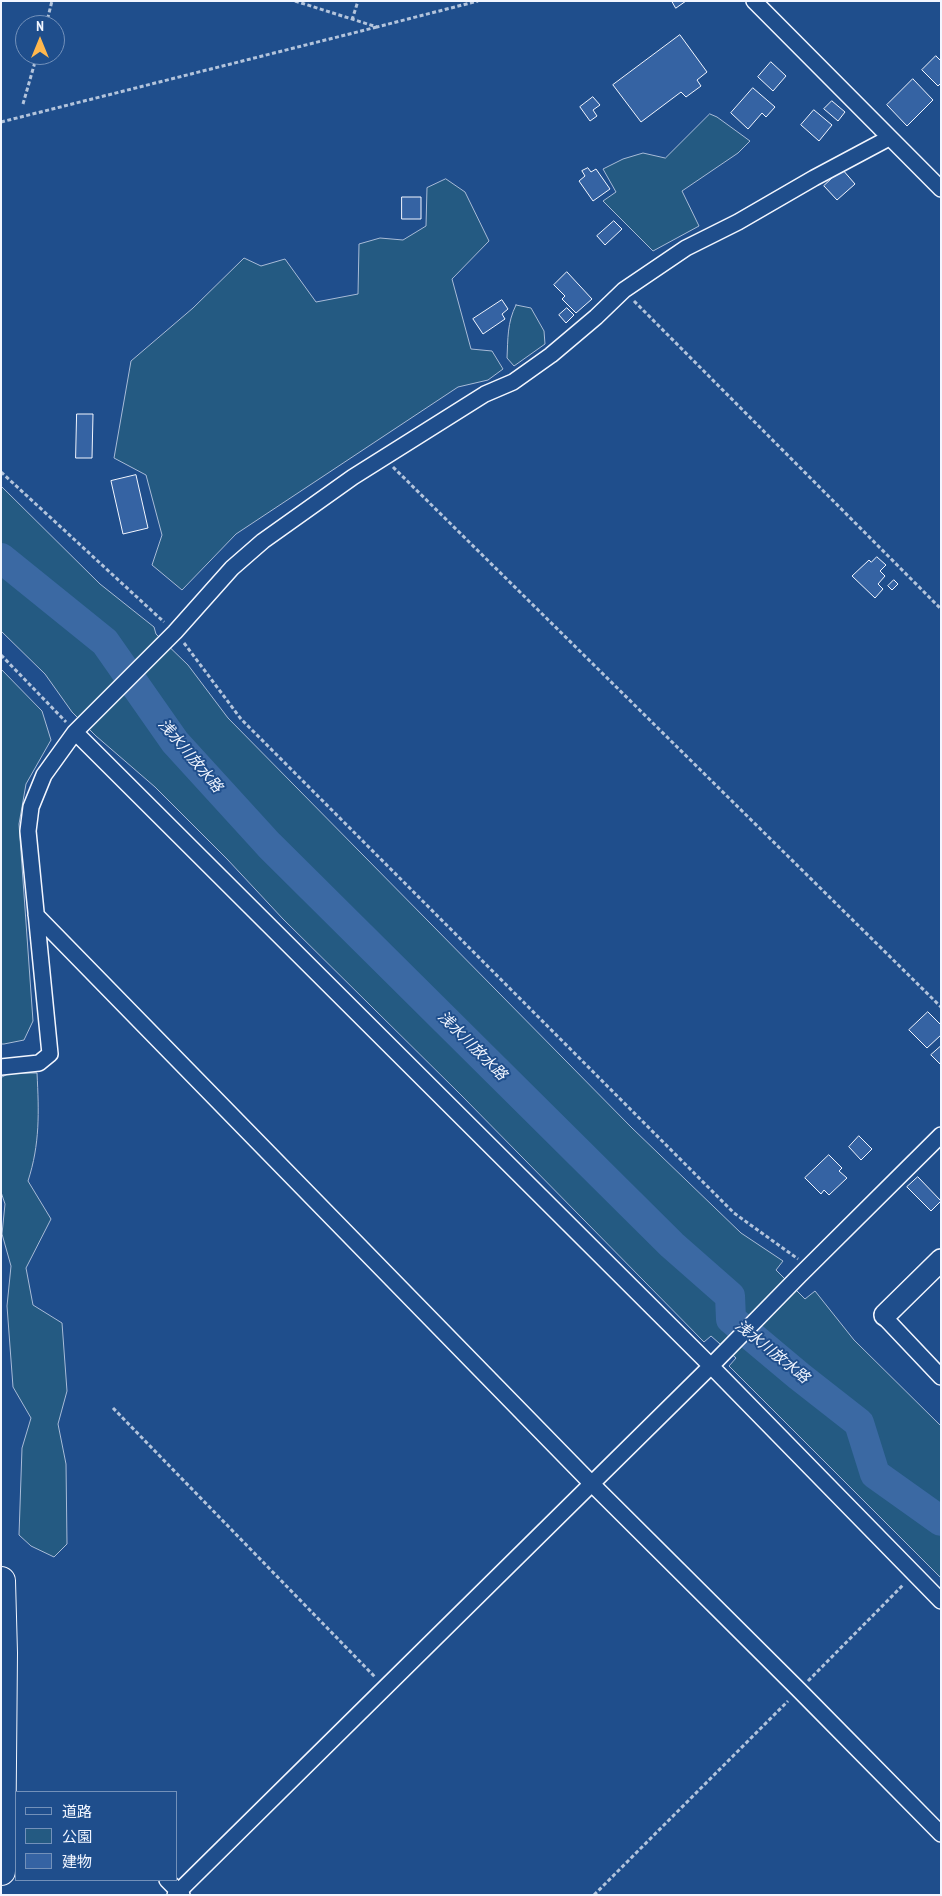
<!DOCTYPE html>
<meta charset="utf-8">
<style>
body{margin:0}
#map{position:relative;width:942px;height:1896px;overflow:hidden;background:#1f4e8c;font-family:"PT Sans Narrow","Noto Sans JP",sans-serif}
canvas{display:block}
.frame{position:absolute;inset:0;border:2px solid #f2f6ff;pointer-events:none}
.legend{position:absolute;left:15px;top:1791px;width:162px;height:90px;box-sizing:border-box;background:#1f4e8c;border:1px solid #7391ba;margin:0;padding:6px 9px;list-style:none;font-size:15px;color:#f2f6ff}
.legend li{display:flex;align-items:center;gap:10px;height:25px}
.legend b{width:25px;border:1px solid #7391ba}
.north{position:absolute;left:15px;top:15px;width:50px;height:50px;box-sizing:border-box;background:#1f4e8c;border:1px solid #7391ba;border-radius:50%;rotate:0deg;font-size:14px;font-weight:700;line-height:20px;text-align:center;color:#f2f6ff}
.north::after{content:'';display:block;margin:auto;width:18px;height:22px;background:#ffb74d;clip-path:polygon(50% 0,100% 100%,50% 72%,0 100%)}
</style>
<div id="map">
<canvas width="942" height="1896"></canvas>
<div class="frame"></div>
<ul class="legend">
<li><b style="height:6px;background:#1f4e8c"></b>道路</li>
<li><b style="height:14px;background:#245a82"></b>公園</li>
<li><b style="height:14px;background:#3563a3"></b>建物</li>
</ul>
<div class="north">N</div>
</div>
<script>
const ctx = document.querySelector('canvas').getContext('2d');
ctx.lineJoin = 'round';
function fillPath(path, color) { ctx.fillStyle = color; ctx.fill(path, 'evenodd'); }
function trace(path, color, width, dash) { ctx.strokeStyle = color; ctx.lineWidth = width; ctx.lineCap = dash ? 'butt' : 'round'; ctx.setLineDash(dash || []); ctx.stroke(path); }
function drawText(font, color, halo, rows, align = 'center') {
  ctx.font = font + ' "PT Sans Narrow","Noto Sans JP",sans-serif'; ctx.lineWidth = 4; ctx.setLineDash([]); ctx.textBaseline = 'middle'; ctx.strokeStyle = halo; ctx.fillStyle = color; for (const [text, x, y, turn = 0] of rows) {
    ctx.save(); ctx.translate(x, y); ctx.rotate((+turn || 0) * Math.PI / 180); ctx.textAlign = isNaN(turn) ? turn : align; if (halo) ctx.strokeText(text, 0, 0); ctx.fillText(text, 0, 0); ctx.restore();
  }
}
const green = new Path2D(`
 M710,114L717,117L750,141L738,153L682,191L699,226L653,251L603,201L616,192L603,169L623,159L643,153L665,158Z
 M446,179L465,192L489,241L452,279L471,349L492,351L503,369L488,380L458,387L236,534L182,590L152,565L162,535L146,475L114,458L131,361L193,308L244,258L261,266L285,259L316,302L358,294L359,244L380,238L403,240L426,226L427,188Z
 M516,305L531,308L544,331L545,344L514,366L507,358C508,339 507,323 516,305Z
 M1,486L100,584L154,627L156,634L188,665L228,718L632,1128L741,1233L783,1261L776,1270L805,1299L815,1291L854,1340L941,1426V1578L729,1366L736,1358L711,1336L704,1342L461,1095L283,919L227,859L155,787L96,736L72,712L45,674L1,631Z
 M1,669L42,711L51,740L26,784L19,824L33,1021L24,1040L4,1044H1Z
 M10,1073H37C39,1112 40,1144 28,1181L51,1219L26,1268L33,1305L62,1323L67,1391L58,1424L66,1464L67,1544L54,1557L31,1546L19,1535L22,1448L31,1418L13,1387L7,1306L11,1266L2,1234L5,1204L1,1192V1078Z`);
fillPath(green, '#245a82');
trace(green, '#a8bbd7', 1);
trace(new Path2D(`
 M1,558L105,642L175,742L269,845L672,1245L730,1296L731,1319L799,1376L859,1423L875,1474L941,1521`), '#3b69a3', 30);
const building = new Path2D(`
 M672,1H686L676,8Z
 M680,35L707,72L697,80L701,86L686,97L681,92L641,122L613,85Z
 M936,56L941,61V83L938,86L922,70Z
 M771,62L786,76L773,91L758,77Z
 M913,79L933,100L907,126L887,105Z
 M753,88L775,107L766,117L762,113L748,129L731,113Z
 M593,97L600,105L593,110L597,116L590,121L580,107Z
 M832,101L845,112L838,121L824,109Z
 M814,110L832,125L819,141L801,125Z
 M588,168L591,172L596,169L610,189L593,201L579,181L585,176L582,171Z
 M842,169L855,184L837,200L824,186Z
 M402,197H421V219H402Z
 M614,221L622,229L605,245L597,236Z
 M567,272L592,299L576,313L562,299L565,296L554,285Z
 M502,300L508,309L502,314L505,319L483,334L473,319Z
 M567,308L574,315L566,323L559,315Z
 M77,414H93L92,458H76Z
 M136,475L148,528L123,534L111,481Z
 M877,557L886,565L880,571L885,576L878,584L883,589L875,598L852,576L869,560L871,562Z
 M894,580L898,584L892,590L888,586Z
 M928,1012L941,1025V1035L927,1048L909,1030Z
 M941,1046V1065L931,1055Z
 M859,1136L872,1149L861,1160L849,1147Z
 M829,1155L842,1168L839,1171L847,1178L829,1195L824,1190L821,1194L805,1178Z
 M918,1177L941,1201L931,1211L907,1187Z`);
fillPath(building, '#3563a3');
trace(building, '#f2f6ff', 1);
const street = new Path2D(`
 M754,1L941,189
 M75,732L711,1366L941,1601
 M36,915L591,1483L799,1690L941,1834
 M1,1067L39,1063L50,1054L28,831L31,807L44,775L75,732L175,632L232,568L263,541L353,477L485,394L513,382L551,355L596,317L624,290L686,248L738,222L814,178L889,138
 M885,1315L887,1320L941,1377
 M167,1880L182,1895
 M175,1895L711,1366L799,1276L941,1135`);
const secondary = new Path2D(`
 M885,1315L941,1260`);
const highway = new Path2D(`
 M1,1581L3,1653L1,1871`);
trace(street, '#f2f6ff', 18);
trace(secondary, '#f2f6ff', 24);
trace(highway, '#f2f6ff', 30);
trace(new Path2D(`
 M295,1L377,27L478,1
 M352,20L358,1
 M46,25L52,1
 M23,104L37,55
 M1,122L377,27
 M634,301L941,609
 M393,467L941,1007
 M1,472L164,622
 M184,643L241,719L734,1213L798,1259
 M1,655L66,722
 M113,1408L375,1677
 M808,1681L904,1584
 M594,1895L788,1701`), '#b3c4dc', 3, [4, 2.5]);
trace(street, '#1f4e8c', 15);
trace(secondary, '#1f4e8c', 21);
trace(highway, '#1f4e8c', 28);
drawText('italic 15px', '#f2f6ff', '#1f4e8c', [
 ["浅水川放水路",190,756,50],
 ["浅水川放水路",472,1046,45],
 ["浅水川放水路",772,1352,39]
]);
</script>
